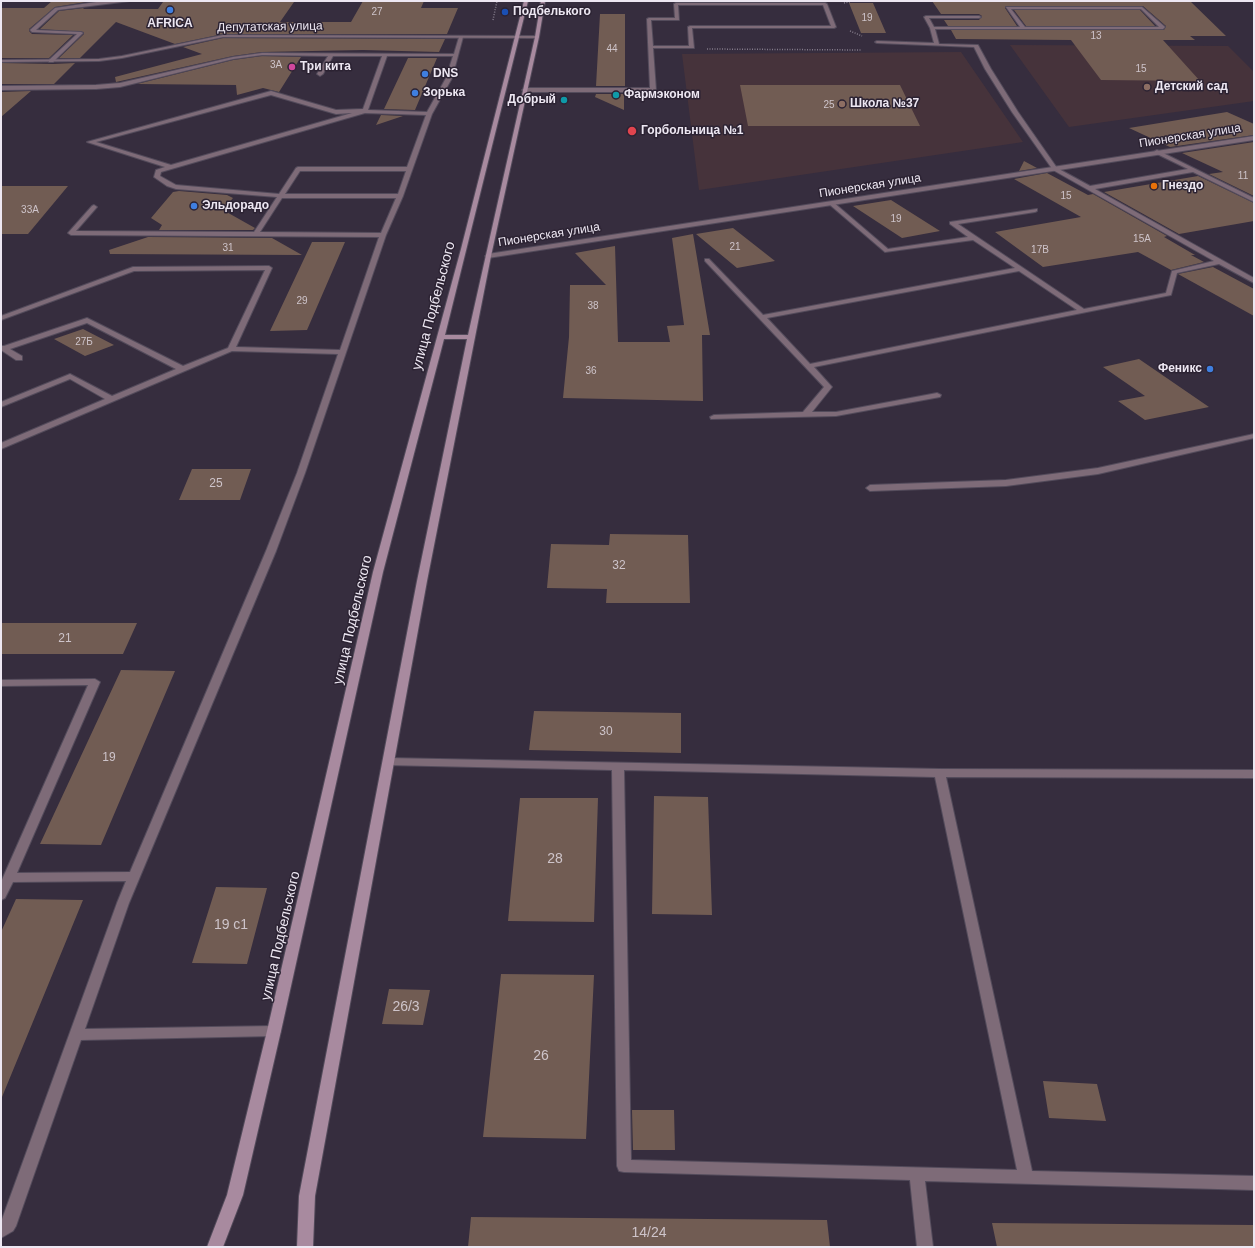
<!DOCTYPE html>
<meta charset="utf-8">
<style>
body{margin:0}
#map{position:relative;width:1255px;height:1248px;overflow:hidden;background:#362d3e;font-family:Helvetica,sans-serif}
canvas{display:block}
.frame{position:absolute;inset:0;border:2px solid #ede7f2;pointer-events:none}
</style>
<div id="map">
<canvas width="1255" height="1248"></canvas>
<div class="frame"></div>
</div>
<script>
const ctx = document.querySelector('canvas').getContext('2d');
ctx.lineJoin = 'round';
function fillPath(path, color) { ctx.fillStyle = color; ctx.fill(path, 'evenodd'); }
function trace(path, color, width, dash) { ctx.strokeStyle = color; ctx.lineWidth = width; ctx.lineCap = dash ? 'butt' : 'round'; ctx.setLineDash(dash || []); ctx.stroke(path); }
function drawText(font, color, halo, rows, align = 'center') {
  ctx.font = font + ' Helvetica,sans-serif'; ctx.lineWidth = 3; ctx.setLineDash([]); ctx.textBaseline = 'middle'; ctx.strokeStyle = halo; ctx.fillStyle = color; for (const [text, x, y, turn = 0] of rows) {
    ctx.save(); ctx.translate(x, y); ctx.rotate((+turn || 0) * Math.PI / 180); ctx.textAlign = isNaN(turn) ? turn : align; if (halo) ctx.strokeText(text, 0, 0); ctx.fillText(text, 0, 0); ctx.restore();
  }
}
fillPath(new Path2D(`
 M1010,45L1228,46L1254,72V101L1069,127Z
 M961,52L1023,142L699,190L682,54Z`), '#46333b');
fillPath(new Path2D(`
 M52,1H92L55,7L29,29V31L32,34L73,35L49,58H1V8H44Z
 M363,1H424L421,8H458L447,34H223L175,44L116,22L80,58H59L84,34V32L40,29L59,11L84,8L83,9H158L163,2H294L280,22H351Z
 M932,1H1190L1226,36H1190L1195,40H1163L1200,81L1101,80L1071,40L956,39L951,30H1164L1166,26L1143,6H1006L1005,8L1017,26H948L944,20H979L982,16L979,14H941Z
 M849,3H873L886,33H861Z
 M1014,10H1140L1155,26H1026Z
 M600,14H625V86H596Z
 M223,38L445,39L439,52L363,50L262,52L233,56L116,82L115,77L202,54L183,47Z
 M262,56L301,57L279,92L263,88L237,95L236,85L137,84L233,60Z
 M408,58H437L415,110L384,109Z
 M1,63L53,64L75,63L54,84H1Z
 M740,85H900L920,126H748Z
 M1,91V92L31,91L1,117Z
 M596,94H624V110L595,97Z
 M1227,112L1254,124V135L1170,147L1129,128Z
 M381,115L403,116L376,125Z
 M1254,142V196L1209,174L1223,172L1182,153Z
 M1024,161L1037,168L1019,171Z
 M1047,173L1088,195L1093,194L1167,236L1164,237L1195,255H1191L1204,262L1171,270L1138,252L1043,267L995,232L1081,217L1014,179Z
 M1198,176L1254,203V221L1179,234L1104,192Z
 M1,186H68L28,234H1Z
 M179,191L227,195L233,198L223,210L255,228L253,230H159L162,225L151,218L173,192Z
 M891,200L940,231L902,238L853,206Z
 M733,228L775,261L737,268L696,234Z
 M693,234L710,335H702L703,401L563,398L569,337L570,285H606L575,253L615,246L618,342H670L667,326L684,325L672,238Z
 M148,237L272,238L302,255L110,254L109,250Z
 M312,242H345L307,330L270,331Z
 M1213,267L1254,289V316L1178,274Z
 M83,329L114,345L85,356L54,339Z
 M1139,359L1209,407L1145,420L1118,401L1145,396L1103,367Z
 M192,469H251L240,500H179Z
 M610,534L688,535L690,603H606L607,589L547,588L551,544L609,545Z
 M1,623H137L123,654H1Z
 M121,670L175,671L101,845L40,844Z
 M534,711L681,713V753L529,750Z
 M654,796L708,797L712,915L652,914Z
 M520,798H598L594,922L508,921Z
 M216,887L267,888L247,964L192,963Z
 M16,899L83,900L2,1097L1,932Z
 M501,974L594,975L586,1139L483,1137Z
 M389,989L430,990L423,1025L382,1024Z
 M1043,1081L1097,1084L1106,1121L1049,1118Z
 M632,1110H674L675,1150H633Z
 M471,1217L827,1220L830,1247H468Z
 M992,1223L1254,1225V1247H997Z`), '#715c53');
const service = new Path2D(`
 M103,1H130L58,10L36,30L81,32L83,33L53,62H49V60L77,34L32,32L30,30L55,8Z
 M676,3H825L827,4L836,27L834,28H692L694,48H653L656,90L653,92H525L522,90L525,88H650L647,19L649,18H675L674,4ZM678,5H823L831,26H690L688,27L689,46H653L651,20H679Z
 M1006,7H1142L1165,27L1163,29H935L939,44L978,45L991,69L1018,112L1057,168L1090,186L1188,169L1155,153V151L1157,150L1254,198V202L1252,201L1193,172L1095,189L1254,278V283L1219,264L1177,273L1171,295L814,367L832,387L812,412H836L937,393L941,395L940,397L836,416L711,419L710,417L714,415L803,412L824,387L705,261V259H709L763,315L1015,268L973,240L885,252L829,204V202H833L888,249L968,237L950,224V222L1037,209V211L1035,212L958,224L1084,309L1166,293L1172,271L1214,261L1053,170L1012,112L985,69L974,47L877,43L875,42L877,41L934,43L930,28L924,17L926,16H979L981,17L979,18H929L934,27H1020ZM1011,9H1141L1159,27H1025ZM1019,271L1077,310L810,364L767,318Z
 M461,36L463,37L452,78L432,114L403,196L386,235L305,473L276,551L129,903L85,1029L274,1026L279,1027L281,1031L279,1035L274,1036L81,1040L16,1226L13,1231L1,1238V1222L117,903L126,881L13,882L5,898L1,900V882L88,685L1,686V680L95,679L100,682L17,873L130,872L266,551L297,473L338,354L232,351L1,449V443L105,399L70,379L1,407V402L70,374L112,396L176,369L87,323L10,349L22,356V360H16L1,350V346H4L87,318L183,366L228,348L265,270L134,271L1,320V316L133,267L269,266L272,268L236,347L340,350L379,237L71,235L68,233L92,206L94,205L97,207L76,231L254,232L277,197L176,189L167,186L154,177L156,170L165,167L87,142L271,91L336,110L363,109L382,56H333L323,74L320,76L317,74L328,56L262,55L233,59L120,87L96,89L1,90V86L96,85L120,83L233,57L262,53L454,54L459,37ZM387,56H453L446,78L427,112L368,110ZM271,95L336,114L352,113L171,165L96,142ZM365,113L426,115L407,167H298L296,168L279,194L176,185L160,176L161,172ZM300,171H406L398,194H285ZM282,198H396L381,233L260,232Z
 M1254,434V438L1098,474L1006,486L870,491L866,488L870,485L1006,480L1098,468Z
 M389,758L940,769L1254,770V778L946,777L1032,1171L1254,1176V1190L925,1181L933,1247H917L910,1180L624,1172L619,1171L617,1166L612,770L385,765L383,762L385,759ZM624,770L935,777L1017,1170L631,1160Z`);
const minor = new Path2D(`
 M1254,136V140L488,258L485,256L488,254Z`);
const tertiary = new Path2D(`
 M223,35L537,36L539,37L537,38L223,37L122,58L99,61L1,62V60L99,59L122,56Z`);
const secondary = new Path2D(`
 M524,1H528L445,335H468L535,37L541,1H545L539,37L491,256L427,581L315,1196L313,1247H297L299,1196L417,581L467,339H444L383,572L281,1031L243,1195L223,1247H207L227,1195L267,1031L373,572L461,249Z`);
trace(service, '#534b5b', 2);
trace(minor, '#534b5b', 2);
trace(tertiary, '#534b5b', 2);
trace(secondary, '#534b5b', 2);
trace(new Path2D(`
 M844,3L853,1
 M493,20L497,1
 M850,31L862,36
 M707,49L862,50`), '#837b8a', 1.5, [1, 1.5]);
fillPath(service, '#7e6b78');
fillPath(minor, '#7e6b78');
fillPath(tertiary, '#7e6b78');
fillPath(secondary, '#a88a9f');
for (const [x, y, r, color] of [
 [170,10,4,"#3f7fe0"],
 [505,12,4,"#1a4fb4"],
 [292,67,4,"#d1479c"],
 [425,74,4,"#3f7fe0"],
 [1147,87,4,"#8d6e63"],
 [415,93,4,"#3f7fe0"],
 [616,95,4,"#0f9aa8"],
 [564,100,4,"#0f9aa8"],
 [842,104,4,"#8d6e63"],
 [632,131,5,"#e0444e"],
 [1154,186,4,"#e8710a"],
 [194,206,4,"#3f7fe0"],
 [1210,369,4,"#3f7fe0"]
]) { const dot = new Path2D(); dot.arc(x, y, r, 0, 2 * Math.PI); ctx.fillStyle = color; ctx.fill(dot); trace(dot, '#2c2333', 1.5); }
drawText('10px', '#cec4ca', null, [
 ["27",377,12],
 ["19",867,18],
 ["13",1096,36],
 ["44",612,49],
 ["3А",276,65],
 ["15",1141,69],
 ["25",829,105],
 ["11",1243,176],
 ["15",1066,196],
 ["33А",30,210],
 ["19",896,219],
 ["15А",1142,239],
 ["21",735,247],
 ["31",228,248],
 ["17В",1040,250],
 ["29",302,301],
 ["38",593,306],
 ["27Б",84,342],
 ["36",591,371]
]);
drawText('bold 12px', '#ede7f2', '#2c2333', [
 ["Подбелького",513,12],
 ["AFRICA",170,24,"center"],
 ["Три кита",300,67],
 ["DNS",433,74],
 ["Детский сад",1155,87],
 ["Зорька",423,93],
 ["Фармэконом",624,95],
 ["Добрый",556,100,"right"],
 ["Школа №37",850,104],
 ["Горбольница №1",641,131],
 ["Гнездо",1162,186],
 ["Эльдорадо",202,206],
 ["Феникс",1202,369,"right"]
], 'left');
drawText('12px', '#ede7f2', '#2c2333', [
 ["Депутатская улица",270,27,-1],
 ["Пионерская улица",1190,136,-9],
 ["Пионерская улица",870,186,-9],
 ["Пионерская улица",549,235,-9]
]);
drawText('12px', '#cec4ca', null, [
 ["25",216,484],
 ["32",619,566],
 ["21",65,639],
 ["30",606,732],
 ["19",109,758]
]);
drawText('14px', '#ede7f2', '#2c2333', [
 ["улица Подбельского",434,306,-75],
 ["улица Подбельского",353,620,-77],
 ["улица Подбельского",281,936,-77]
]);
drawText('14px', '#cec4ca', null, [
 ["28",555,859],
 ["19 с1",231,925],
 ["26/3",406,1007],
 ["26",541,1056],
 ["14/24",649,1233]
]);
</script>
